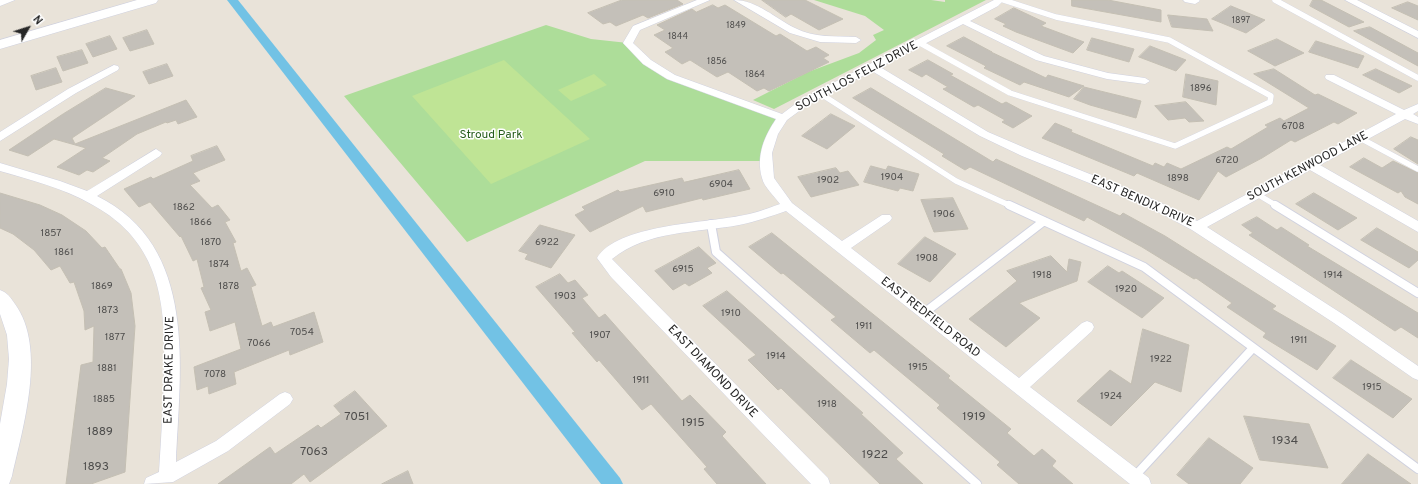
<!DOCTYPE html>
<style>
body{margin:0}
#map{position:relative;width:1418px;height:484px;overflow:hidden;background:#e9e3d9;font-family:Overpass,sans-serif}
canvas{display:block}
.north{position:absolute;left:8px;top:8px;width:40px;height:40px;-webkit-text-stroke:3px #fff;paint-order:stroke;rotate:51deg;font-size:11px;font-weight:700;line-height:16px;text-align:center;color:#272727}
.north::after{content:'';display:block;margin:auto;width:14px;height:18px;background:#272727;clip-path:polygon(50% 0,100% 100%,50% 72%,0 100%)}
</style>
<div id="map">
<canvas width="1418" height="484"></canvas>
<div class="north">N</div>
</div>
<script>
const ctx = document.querySelector('canvas').getContext('2d');
ctx.lineJoin = 'round';
function fillPath(path, color) { ctx.fillStyle = color; ctx.fill(path, 'evenodd'); }
function trace(path, color, width, dash) { ctx.strokeStyle = color; ctx.lineWidth = width; ctx.lineCap = dash ? 'butt' : 'round'; ctx.setLineDash(dash || []); ctx.stroke(path); }
function drawText(font, color, halo, rows, align = 'center') {
  ctx.font = font + ' Overpass,sans-serif'; ctx.lineWidth = 3; ctx.setLineDash([]); ctx.textBaseline = 'middle'; ctx.strokeStyle = halo; ctx.fillStyle = color; for (const [text, x, y, turn = 0] of rows) {
    ctx.save(); ctx.translate(x, y); ctx.rotate((+turn || 0) * Math.PI / 180); ctx.textAlign = isNaN(turn) ? turn : align; if (halo) ctx.strokeText(text, 0, 0); ctx.fillText(text, 0, 0); ctx.restore();
  }
}
fillPath(new Path2D(`
 M814,0H931L945,2V0H986L774,109L753,100L808,72L859,53L876,40L873,35L884,30L865,16Z
 M546,25L591,39L628,43L671,77L783,118L766,161H645L467,242L344,96Z`), '#addd99');
fillPath(new Path2D(`
 M504,60L590,139L491,184L412,96Z
 M594,74L607,85L571,101L558,90Z`), '#bfe495');
fillPath(new Path2D(`
 M227,0H238L620,478L623,484H601Z`), '#72c2e5');
const building = new Path2D(`
 M622,0H677L683,4L648,18L643,15L616,26L610,22L603,24L588,13Z
 M762,0H805L843,19L819,30L791,14L786,17Z
 M1072,0H1108L1161,10V22L1072,6Z
 M1313,0H1321L1364,22L1349,27L1310,6Z
 M1408,2L1418,6V20L1392,8Z
 M713,5L718,8L725,5L776,36L780,34L807,51L816,47L829,55L823,58L829,62L769,91L764,88L757,91L728,72L717,77L690,60L682,64L665,52L673,48L654,35L665,30L657,25L692,9L696,12Z
 M1231,6L1265,20L1246,33L1212,19Z
 M1014,8L1046,23L1041,26L1084,42L1073,53L1016,32L1003,26L1006,24L995,19Z
 M1168,15L1207,19L1213,31L1172,27Z
 M1370,27L1418,53V66L1354,31Z
 M147,30L154,44L130,51L123,38Z
 M110,36L117,49L93,57L86,44Z
 M964,37L992,52H991L1046,78L1048,75L1084,86L1069,97L1024,82L1020,85L984,68L986,66L947,46Z
 M1092,38L1134,49L1129,62L1087,50Z
 M1277,39L1304,53L1275,66L1248,51Z
 M1316,41L1364,56L1358,68L1309,52Z
 M1150,46L1186,60L1176,71L1139,57Z
 M82,50L88,63L63,71L57,57Z
 M928,60L953,74L950,75L1002,104L1006,102L1032,116L1013,128L1002,122L1005,120L978,105L974,107L943,89L948,87L926,74L922,77L909,70Z
 M167,64L173,76L149,84L143,72Z
 M56,68L62,82L36,90L31,76Z
 M1274,69L1315,95L1318,94L1357,113L1338,124L1334,122L1295,142L1291,140L1262,158L1226,177L1218,171L1199,200L1137,173L1134,176L1042,138L1055,123L1072,130L1071,132L1153,166L1155,163L1164,167L1167,163L1181,169L1227,147L1231,149L1268,127L1265,125L1280,118L1284,121L1309,108L1254,74Z
 M1376,69L1412,86L1399,93L1363,75Z
 M1186,74L1218,81L1216,105L1183,97Z
 M1084,87L1141,101L1136,118L1090,105L1074,99Z
 M106,88L135,96L72,138L75,144L186,100L197,117L178,124L176,120L167,123L166,122L137,134L102,158L110,161L93,172L87,170L79,175L57,167L86,148L54,139L28,156L9,150L63,114Z
 M871,88L993,162L996,159L1120,216L1123,213L1165,236L1276,306L1272,309L1336,346L1317,370L1263,337L1266,333L1227,307L1232,303L1196,278L1194,279L1142,247L1087,217L1084,221L970,167L965,170L942,156L944,154L853,98Z
 M1186,102L1204,121L1189,122L1185,118L1168,120L1155,106Z
 M831,114L855,126L827,149L802,136Z
 M1411,137L1418,140V164L1394,149Z
 M217,146L225,160L193,173L200,181L190,185L212,208L218,205L230,220L225,222L236,242L233,243L241,271L247,268L256,285L251,287L262,326L271,322L273,327L314,312L323,342L290,355L289,350L234,372L236,384L209,394L208,386L197,390L194,367L241,349L235,322L210,331L205,312L211,310L201,288L204,287L197,259L193,261L181,236L180,237L150,202L139,207L124,189L151,177L153,179L193,161L191,156Z
 M1364,158L1382,168L1393,161L1418,173V204L1405,197L1401,191L1398,193L1350,167Z
 M871,166L886,170L888,166L919,174L913,191L900,188L898,191L864,182Z
 M836,168L840,173L848,171L859,185L811,197L798,177Z
 M739,170L750,189L703,200L702,198L646,212L643,206L590,232L575,215L585,210L582,207L618,190L620,192L682,178L684,182Z
 M0,193L40,205L62,215L86,231L102,248L105,247L120,269H121L131,293L135,326L125,472L91,484H66L81,365L93,362L94,326L85,330L84,311L74,282L70,283L60,266L51,270L34,250L13,234L0,228Z
 M1314,193L1357,218L1338,230L1296,204Z
 M953,198L968,229L934,232L921,200Z
 M1257,217L1277,230L1281,227L1309,245L1307,246L1418,313V338L1401,327L1395,331L1249,235L1253,233L1242,225Z
 M540,225L575,235L551,268L525,259L528,254L519,251Z
 M1377,228L1418,252V260L1409,268L1361,240Z
 M772,233L950,376L948,378L1011,429L1007,433L1034,456L1042,449L1056,461L1052,466L1073,484H1019L997,465L1000,462L937,408L940,405L874,350L870,353L831,320L836,317L783,273L781,274L749,247Z
 M925,237L956,254L930,282L898,264Z
 M699,247L716,263L707,268L712,273L689,286L685,283L673,290L655,271Z
 M1051,256L1067,272L1069,259L1081,262L1077,281L1019,303L1040,318L1006,347L969,319L1017,281L1007,271Z
 M1108,266L1119,273L1122,271L1164,298L1142,318L1088,282Z
 M560,274L568,283L575,280L588,295L582,298L599,318L605,314L682,401L690,395L726,432L722,436L766,484H717L704,469L707,467L651,404L642,410L599,360L597,362L572,333L575,332L536,287Z
 M727,291L863,413L861,414L903,453L896,459L923,484H880L781,388L778,390L748,360L756,355L703,306Z
 M1143,329L1189,345L1181,392L1155,382L1111,426L1077,401L1110,370L1131,384Z
 M1351,360L1412,399L1393,418L1333,378Z
 M355,391L387,426L310,482L304,474L291,484H218L270,447L275,454L318,425L321,428L341,414L334,406Z
 M1244,416L1309,424L1328,468L1260,460Z
 M1209,438L1253,468L1240,484H1189L1177,475Z
 M1368,454L1411,484H1342Z
 M408,471L413,484H382Z`);
fillPath(building, '#c4c0b9');
trace(building, '#c4bfb3', 1);
const laneFar1 = new Path2D(`
 M1275,0L1418,78
 M920,43L1010,93L1175,146L1270,102L1271,96L1169,40L1056,17L1003,0
 M821,94L956,181L1011,206
 M1360,138L1418,169
 M1257,194L1277,206`);
const lane = new Path2D(`
 M1009,205L1144,267L1418,469
 M1275,205L1418,293
 M711,224L716,252L977,484
 M924,313L1044,221
 M1134,477L1253,348`);
const street = new Path2D(`
 M0,0H15L0,6Z
 M697,0H710L640,30L633,43L651,60L675,75L782,114L802,99L994,0H1004L998,6L970,21L1044,56L1108,73L1145,78L1150,81L1145,84L1107,79L1036,60L963,24L880,67L988,132L1030,150L1157,201L1197,221L1396,114L1326,79L1325,77L1326,75H1334L1404,110L1418,104V111L1413,114L1418,117V124L1405,119L1320,165L1418,221V232L1310,170L1207,227L1344,315L1418,366V380L1413,378L1334,323L1192,230L1149,207L1022,156L980,136L872,71L810,103L787,120L778,134L772,153L774,178L792,203L842,241L882,215H890L892,218L890,221L851,248L1019,378L1082,323L1087,321L1092,323L1094,327L1092,331L1030,387L1149,478L1151,484H1130L786,211C771,216 755,222 739,225C696,233 648,230 612,259L828,478L830,484H811L611,277L597,258C616,225 704,223 739,216C753,214 766,209 780,204C775,197 764,187 762,178C756,156 764,137 776,119L667,79L643,64L623,43L633,26Z
 M734,0C757,0 776,19 795,28C814,38 836,36 856,37L861,40L856,43L820,42L790,33Z
 M1183,0H1199L1200,1L1195,4L1185,2Z
 M1345,0H1357L1418,31V38Z
 M114,65L118,66L119,68L118,70L76,93L0,141V132L68,89Z
 M156,149L162,153L160,156L97,196C199,246 180,369 176,462L216,441L280,394L285,392L290,394L293,399L290,404L228,451L173,482L144,484L146,478L159,472C161,440 163,409 164,377C166,305 162,242 91,204C63,188 31,180 0,171V163L60,181L87,191Z`);
const secondary = new Path2D(`
 M137,0H158L156,3L0,49V40Z
 M0,290C8,293 10,297 15,304C47,348 23,427 12,476L9,484H0V424L7,384L9,359L7,335L0,314Z`);
trace(laneFar1, '#cfd1df', 6);
trace(lane, '#cfd1df', 10);
trace(street, '#cfd1df', 1);
trace(secondary, '#cfd1df', 1);
trace(laneFar1, '#fff', 5.5);
trace(lane, '#fff', 8);
fillPath(street, '#fff');
fillPath(secondary, '#fff');
drawText('9px', '#4e4d4c', null, [
 ["1897",1241,21],
 ["1849",736,26],
 ["1844",678,37],
 ["1856",717,62],
 ["1864",755,75]
]);
drawText('10px', '#4e4d4c', null, [
 ["1896",1201,89],
 ["6708",1293,127],
 ["6720",1227,161],
 ["1904",892,178],
 ["1898",1178,179],
 ["1902",828,181],
 ["6904",721,185],
 ["6910",664,194],
 ["1862",184,208],
 ["1906",944,215],
 ["1866",201,223],
 ["1857",51,234],
 ["1870",211,243],
 ["6922",547,243],
 ["1861",64,253],
 ["1908",927,259],
 ["1874",219,265],
 ["6915",683,270],
 ["1918",1042,276],
 ["1914",1333,276],
 ["1869",102,287],
 ["1878",229,287],
 ["1920",1126,290],
 ["1903",565,297],
 ["1873",108,311],
 ["1910",731,314],
 ["1911",864,327],
 ["7054",302,333],
 ["1907",600,336],
 ["1877",115,338],
 ["1911",1299,341],
 ["7066",259,344],
 ["1914",776,357],
 ["1922",1161,360],
 ["1915",918,368],
 ["1881",107,369],
 ["7078",215,375],
 ["1911",641,381],
 ["1915",1372,388],
 ["1924",1111,397],
 ["1885",104,400],
 ["1918",827,405]
]);
drawText('12px', '#272727', '#fff', [
 ["SOUTH LOS FELIZ DRIVE",857,77,-28],
 ["SOUTH KENWOOD LANE",1308,167,-28],
 ["EAST BENDIX DRIVE",1142,202,24],
 ["EAST REDFIELD ROAD",930,318,38],
 ["EAST DRAKE DRIVE",170,370,-89],
 ["EAST DIAMOND DRIVE",712,372,46]
]);
drawText('12px', '#285e1d', '#fff', [
 ["Stroud Park",491,136]
]);
drawText('12px', '#4e4d4c', null, [
 ["7051",357,418],
 ["1919",974,418],
 ["1915",693,424],
 ["1889",100,433],
 ["1934",1285,442],
 ["7063",314,453],
 ["1922",875,456],
 ["1893",96,468]
]);
</script>
